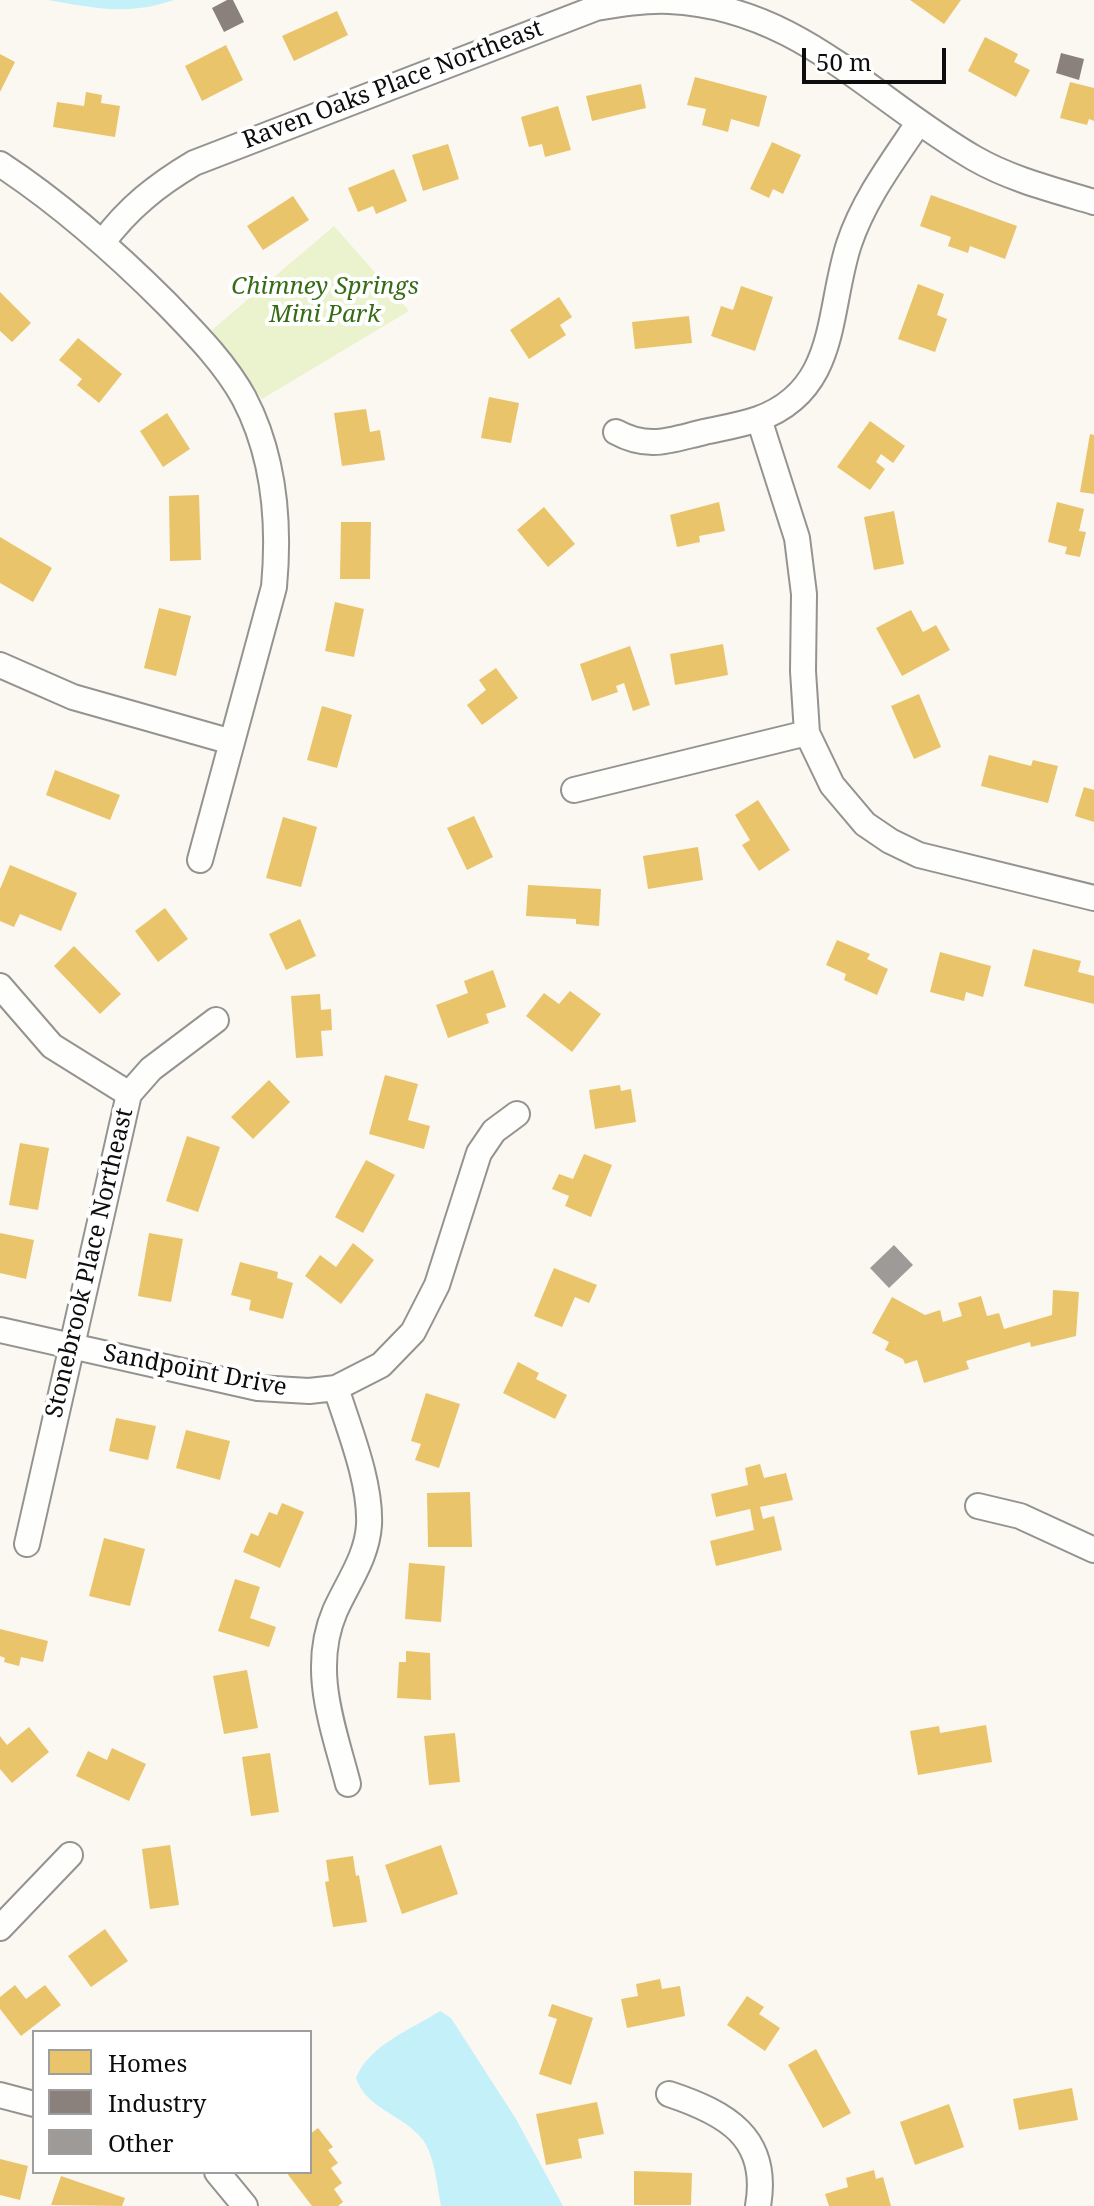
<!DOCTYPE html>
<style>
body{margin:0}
#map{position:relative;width:1094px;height:2206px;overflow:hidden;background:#fbf8f1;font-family:"Noto Serif",serif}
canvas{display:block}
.legend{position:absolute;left:32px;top:2030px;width:280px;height:144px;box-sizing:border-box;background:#fff;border:2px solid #9e9e9e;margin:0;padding:10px 14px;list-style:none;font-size:24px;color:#0d0d0d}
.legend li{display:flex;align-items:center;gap:16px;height:40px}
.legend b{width:40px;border:2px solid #9e9e9e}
.scale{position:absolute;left:802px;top:48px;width:144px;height:36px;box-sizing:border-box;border:4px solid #0d0d0d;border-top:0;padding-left:10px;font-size:24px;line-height:28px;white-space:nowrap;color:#0d0d0d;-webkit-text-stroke:6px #fff;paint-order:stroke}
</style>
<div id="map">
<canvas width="1094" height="2206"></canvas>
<ul class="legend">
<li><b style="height:22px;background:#e9c46a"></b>Homes</li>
<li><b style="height:22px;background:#8a817c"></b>Industry</li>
<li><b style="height:22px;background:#9e9a97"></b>Other</li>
</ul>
<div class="scale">50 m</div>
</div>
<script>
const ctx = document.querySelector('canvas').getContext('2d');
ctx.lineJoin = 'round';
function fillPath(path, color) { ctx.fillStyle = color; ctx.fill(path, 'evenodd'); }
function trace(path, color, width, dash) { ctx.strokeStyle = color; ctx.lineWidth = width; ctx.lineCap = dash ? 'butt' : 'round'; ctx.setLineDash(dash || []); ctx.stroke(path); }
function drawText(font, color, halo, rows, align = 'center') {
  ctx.font = font + ' "Noto Serif",serif'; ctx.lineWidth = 8; ctx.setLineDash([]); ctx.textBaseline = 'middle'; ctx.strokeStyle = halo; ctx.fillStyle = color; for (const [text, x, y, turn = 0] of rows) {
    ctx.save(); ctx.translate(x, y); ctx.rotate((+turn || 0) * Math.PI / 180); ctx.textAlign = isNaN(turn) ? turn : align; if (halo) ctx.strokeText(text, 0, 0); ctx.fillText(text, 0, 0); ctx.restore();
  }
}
fillPath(new Path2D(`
 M334,226L409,311L262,399L212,330Z`), '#eaf2ce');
fillPath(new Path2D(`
 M48,0H174C127,16 95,8 48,0Z
 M440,2011L451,2018L516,2119L563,2206H441C437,2186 435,2157 423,2140C403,2114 367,2110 356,2078C369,2045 412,2029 440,2011Z`), '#c3f0f9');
fillPath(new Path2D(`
 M910,0H961L944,24Z
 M337,11L348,35L294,61L282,36Z
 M985,37L1018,54L1014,62L1030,70L1016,97L968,71Z
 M226,45L243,80L202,101L185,66Z
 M0,54L15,62L0,92Z
 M695,77L767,96L759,127L731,119L728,132L702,125L706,109L687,105Z
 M1070,82L1094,88V121L1089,119L1087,125L1060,118Z
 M641,84L646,108L592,121L586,96Z
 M86,92L102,95L101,103L120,106L115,137L53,127L57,102L84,106Z
 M558,106L571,150L545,157L542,144L529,147L521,117Z
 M772,142L801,155L783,194L773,189L769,198L750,189Z
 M448,144L459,179L423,191L412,155Z
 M394,169L407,201L376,214L373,206L358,212L348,188Z
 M931,195L1017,226L1005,259L970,246L968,253L948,246L951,237L920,226Z
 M293,196L309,220L263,250L247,226Z
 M918,284L944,294L937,315L947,319L935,352L898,339Z
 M741,286L773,297L755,351L711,336L721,306L733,310Z
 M0,292L31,323L12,342L0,331Z
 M559,297L572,317L560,325L566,335L529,359L510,330Z
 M689,316L692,343L635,349L632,322Z
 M78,338L122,374L99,403L77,385L82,379L59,360Z
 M489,397L519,403L511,443L481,438Z
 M366,409L370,432L380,430L385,460L342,466L334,413Z
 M167,413L190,449L163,467L140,431Z
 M870,421L905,446L893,463L881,454L876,462L885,469L870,490L837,467Z
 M1090,434L1094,435V494L1080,492Z
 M199,495L201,560L170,561L169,496Z
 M719,502L725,531L699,536L700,542L677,547L670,515Z
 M1057,502L1084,509L1079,531L1086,532L1080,557L1065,554L1067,547L1048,542Z
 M544,507L575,544L548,567L517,530Z
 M894,511L904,564L874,570L864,517Z
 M341,522H371L370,579H340Z
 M0,537L52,568L33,602L0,583Z
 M335,602L364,609L354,657L325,651Z
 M159,608L191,616L176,676L144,668Z
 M911,610L923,632L936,625L950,650L902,676L876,628Z
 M723,644L728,675L675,685L670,654Z
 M630,646L650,705L633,711L624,683L616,686L618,692L592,701L580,664Z
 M496,668L518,698L482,725L467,705L486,690L479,680Z
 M919,694L941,747L914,759L891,706Z
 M322,706L352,715L337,768L307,760Z
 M989,755L1031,766L1033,760L1058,766L1048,803L981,786Z
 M55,770L120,795L110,820L46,795Z
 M1084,787L1094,790V822L1075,816Z
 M758,800L790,850L759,871L742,845L750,840L735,815Z
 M474,816L493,857L467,870L447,828Z
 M283,817L317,827L301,887L266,878Z
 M698,847L703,880L648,889L643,856Z
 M10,865L77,893L61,931L20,914L14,927L0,921V889Z
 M528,885L601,889L599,926L576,924V919L526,916Z
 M165,908L188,939L158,962L135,931Z
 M300,919L316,956L286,970L269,934Z
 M837,940L870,954L867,959L888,969L877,995L844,980L846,974L826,965Z
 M74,946L121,994L100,1014L54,966Z
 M1033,949L1081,961L1078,972L1094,976V1004L1024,986Z
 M940,952L991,966L983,997L966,992L964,1001L930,992Z
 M493,970L506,1007L486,1014L489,1023L448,1038L436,1005L468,993L464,981Z
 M570,991L601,1014L572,1052L526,1016L544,993L559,1004Z
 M320,994L321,1010L331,1009L332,1030L321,1031L323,1056L296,1058L291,996Z
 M385,1075L418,1084L408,1120L430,1126L424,1149L369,1134Z
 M269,1080L290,1102L253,1139L231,1117Z
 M620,1085L621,1091L631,1089L636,1122L595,1129L589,1090Z
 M187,1136L220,1147L198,1212L166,1201Z
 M20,1143L49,1148L38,1210L9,1205Z
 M584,1154L612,1165L591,1217L565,1206L569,1196L552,1189L559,1174L573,1179Z
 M366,1160L395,1175L363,1233L335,1217Z
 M0,1233L34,1240L26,1279L0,1273Z
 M149,1233L183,1239L171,1302L138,1296Z
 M353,1243L374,1260L341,1304L305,1276L320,1255L336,1267Z
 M240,1262L278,1272L277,1278L293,1283L283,1319L249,1310L251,1300L231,1295Z
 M554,1268L597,1285L589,1303L575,1297L562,1327L534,1316Z
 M1053,1290L1079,1292L1076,1336L1031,1347L1030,1342L966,1361L969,1369L924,1383L917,1360L905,1364L903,1359L885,1350L889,1342L872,1333L892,1297L925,1315L940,1310L943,1322L962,1316L958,1303L981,1296L987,1316L999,1313L1004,1329L1052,1315Z
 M518,1362L539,1373L536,1379L567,1395L555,1419L503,1393Z
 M426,1393L460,1404L439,1468L415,1460L421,1444L411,1441Z
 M116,1418L156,1426L148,1460L109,1451Z
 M186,1430L230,1441L220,1480L176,1468Z
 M760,1464L764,1478L786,1473L793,1500L760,1507L763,1519L774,1516L782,1550L716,1566L710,1541L754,1530L750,1509L716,1517L711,1494L748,1485L745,1468Z
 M470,1492L472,1547H428L427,1493Z
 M282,1503L304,1512L280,1568L243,1552L251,1533L258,1536L269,1512L277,1515Z
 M104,1538L145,1549L130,1606L89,1596Z
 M409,1563L445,1566L441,1622L405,1619Z
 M235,1579L260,1587L250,1618L276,1627L269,1647L218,1631Z
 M0,1629L48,1641L43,1662L21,1657L19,1666L4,1662L5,1658L0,1656Z
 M406,1651L430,1653L431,1700L397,1698L399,1662H406Z
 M247,1670L258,1728L224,1734L213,1676Z
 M986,1725L992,1762L918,1775L910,1731L939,1726L940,1733Z
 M29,1727L49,1752L12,1783L0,1769V1736L7,1745Z
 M455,1733L460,1782L429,1785L424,1736Z
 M112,1748L146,1764L129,1801L76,1776L88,1751L107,1760Z
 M270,1753L279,1812L251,1816L242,1757Z
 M170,1845L179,1905L150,1909L142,1849Z
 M441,1845L458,1894L402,1914L385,1865Z
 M353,1856L356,1876L359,1875L367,1922L333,1927L325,1882L329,1881L326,1860Z
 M105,1929L128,1961L91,1987L68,1956Z
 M660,1979L662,1989L680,1986L685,2016L627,2028L621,1999L638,1996L636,1984Z
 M15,1985L26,1999L45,1985L61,2005L21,2036L0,2009V1997Z
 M747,1996L764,2007L759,2014L780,2028L765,2051L727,2025Z
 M552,2004L593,2018L571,2085L539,2074L557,2019L548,2016Z
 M816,2049L851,2113L823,2128L788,2065Z
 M1072,2088L1078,2120L1019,2130L1013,2099Z
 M597,2102L604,2134L578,2139L582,2158L546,2165L536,2114Z
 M949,2104L964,2147L915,2165L900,2122Z
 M318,2128L333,2147L328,2150L338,2163L331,2168L342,2183L334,2189L343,2202L338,2206H312L286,2172H310V2134Z
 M0,2159L28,2166L20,2200L0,2195Z
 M874,2170L876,2179L883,2177L891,2206H829L825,2194L848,2187L846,2178Z
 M634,2171L692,2173L691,2205H634Z
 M61,2176L125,2198L122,2206L51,2205Z`), '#e9c46a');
fillPath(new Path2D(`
 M227,0H233L244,22L224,32L212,8Z
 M1061,53L1084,59L1079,80L1056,73Z`), '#8a817c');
fillPath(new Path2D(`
 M894,1245L913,1265L889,1288L870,1268Z`), '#9e9a97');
const minor = new Path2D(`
 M0,164C61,204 115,252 167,304C194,332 225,363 244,398C275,457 280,522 274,587L200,860
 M103,242C128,208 157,185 194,163L596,8C620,4 644,0 669,1C798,7 869,97 974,158C1010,179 1054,190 1094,202
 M759,419L797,538L804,594L803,671L807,733L832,785L865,824L890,841L919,855L1094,898
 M616,432C649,450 670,440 704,432C722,428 741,425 758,419C839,390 827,311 849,244C864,199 893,161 919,122
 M0,665L73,697L232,742
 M574,790L807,733
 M0,986L52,1046L129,1094
 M0,1330L258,1388L309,1391L336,1388L381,1365L413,1332L437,1285L479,1153L494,1131L517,1114
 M336,1388C349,1429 371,1482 369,1525C367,1557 348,1582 335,1611C310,1669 333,1726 348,1784
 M978,1506L1020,1516L1094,1550
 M27,1544L129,1094L151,1069L216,1020
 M0,1928L70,1855
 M669,2094C726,2113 770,2137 758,2206
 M0,2095L34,2104
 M217,2172L245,2206`);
trace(minor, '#949390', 28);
trace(minor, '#fefefd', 24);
drawText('24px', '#0d0d0d', '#fff', [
 ["Raven Oaks Place Northeast",393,85,-21],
 ["Stonebrook Place Northeast",90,1263,-77],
 ["Sandpoint Drive",195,1371,11]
]);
drawText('italic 24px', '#376c16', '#fff', [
 ["Chimney Springs",325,287],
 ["Mini Park",325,315]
]);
</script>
